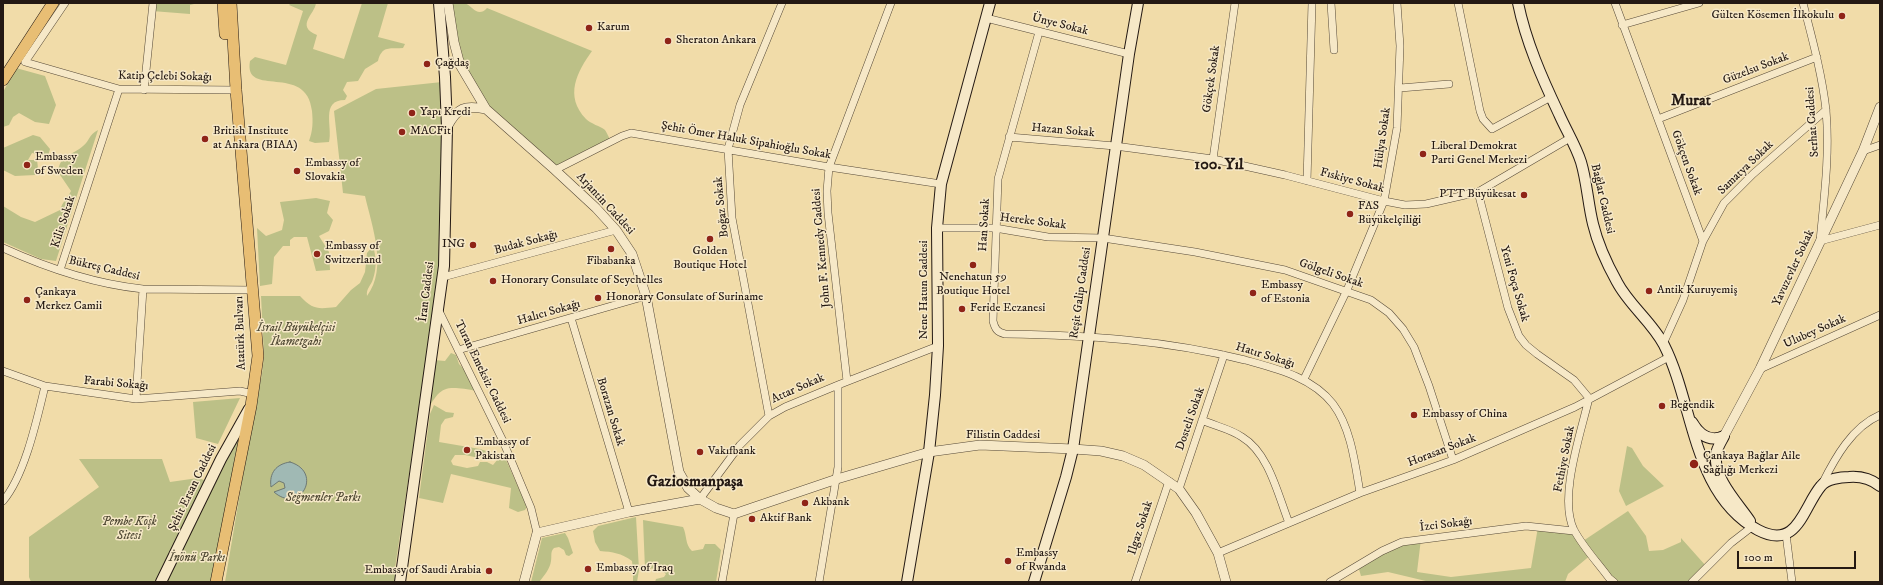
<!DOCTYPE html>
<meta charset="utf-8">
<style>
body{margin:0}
#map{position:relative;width:1883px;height:585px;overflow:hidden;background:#f1dca9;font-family:"IM FELL DW Pica",serif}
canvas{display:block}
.frame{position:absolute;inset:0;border:4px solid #241913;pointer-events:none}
.scale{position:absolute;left:1737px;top:551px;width:119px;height:18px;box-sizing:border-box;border:2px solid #241913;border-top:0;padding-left:5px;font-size:12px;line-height:14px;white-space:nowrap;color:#241913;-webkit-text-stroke:3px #f6e8c7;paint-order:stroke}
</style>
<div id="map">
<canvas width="1883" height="585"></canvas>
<div class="frame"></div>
<div class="scale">100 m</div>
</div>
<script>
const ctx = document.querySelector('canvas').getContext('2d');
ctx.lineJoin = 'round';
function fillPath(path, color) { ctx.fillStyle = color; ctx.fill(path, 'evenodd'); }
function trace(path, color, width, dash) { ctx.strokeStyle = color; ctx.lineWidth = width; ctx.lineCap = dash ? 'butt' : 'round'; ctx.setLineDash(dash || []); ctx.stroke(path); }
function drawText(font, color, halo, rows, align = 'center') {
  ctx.font = font + ' "IM FELL DW Pica",serif'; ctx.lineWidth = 3; ctx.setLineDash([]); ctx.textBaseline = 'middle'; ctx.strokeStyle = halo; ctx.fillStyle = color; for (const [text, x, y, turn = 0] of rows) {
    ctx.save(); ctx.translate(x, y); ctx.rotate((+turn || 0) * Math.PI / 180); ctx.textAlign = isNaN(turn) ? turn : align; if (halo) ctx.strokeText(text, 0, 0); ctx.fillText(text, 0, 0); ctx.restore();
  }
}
fillPath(new Path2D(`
 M153,3H198L190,5V14L152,11Z
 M291,3H316C315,14 295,26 317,35L313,49L344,59L362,3H388L378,37L405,44L403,48C390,49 382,45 378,61L365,69L358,81L347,82L343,90L347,96L345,100C320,100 333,127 329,142L315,143L309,141C313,130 313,122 312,111C307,62 243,99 250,61L255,57L286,65L303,11L289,5Z
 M448,3C453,3 460,2 465,3C473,7 478,18 487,8L592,51C577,72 564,96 586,119C591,124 600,126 605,130C607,133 609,138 611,141L555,170L486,109L468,80Z
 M16,68L45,76L56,105L49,124L35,122L19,113L13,117L9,125L3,127V92Z
 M442,82L444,130L439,275L395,568L397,572L396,582H225L253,416L262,374L264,356L261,296H300C313,310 318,309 336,307L351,290L360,283L365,272L367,253L373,246C376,256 377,268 373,279C371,286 366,288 367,296C388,268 372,227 365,196L343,193L334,111L376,89Z
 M98,130L56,261L41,259L3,242V206L21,217L35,222L60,210C63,201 67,199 71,191L58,172C60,154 72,156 83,146C90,141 88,135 98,130Z
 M33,135L40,137L50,149L48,156L32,153L28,160H37L38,168L35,175L15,176L3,170V148Z
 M316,198L330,201L327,213L333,220L329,231L319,236L329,252L330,270L316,271L307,237H294L290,240V246H283L274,257L272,284L260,286L257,228L266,236L282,230L284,220L280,202Z
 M451,353L456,355L459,364L465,370L478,391C442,385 441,385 423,418L434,360L445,361Z
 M240,398L218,444L196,438L193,402Z
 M434,405L446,412L454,413L453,417L445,419L441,425L439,442L480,449L486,451L485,455L479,458L465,455H455L451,461L453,465L467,468L478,466L480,462H487L493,465L503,453L527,507L525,510L518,512L509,508L511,488L451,474L443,503L419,498L430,414Z
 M251,406L216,582H31L29,577V537L99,487L79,459H162L170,482L198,478L210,482Z
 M1627,446L1632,448L1643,466L1664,486L1626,506L1619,491Z
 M1628,511L1646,536L1649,551L1663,550L1681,542V538L1706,566L1692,582H1614L1592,554L1568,574L1565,582H1430L1388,572L1361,576L1358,566L1382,551L1421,539L1417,572L1451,577L1531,568L1538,527L1574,531L1583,541Z
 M636,517L639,570L637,582H633V571L632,561C621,553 613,552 600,551L595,542L593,531L598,526Z
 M643,520L683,527C687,535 685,545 692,551L703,549L705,544H715L721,550L716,582H655L656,579L664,577L666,574L659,568L645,569Z
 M565,533L568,538L573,553L569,556L566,555L564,550L559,547L554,548C550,552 552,556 551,561C550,569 544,576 539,582H531L542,538Z`), '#bcc087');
const water = new Path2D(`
 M290,462C324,472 300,515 274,492L285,488L284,483L279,481L271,487C269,473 276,464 290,462Z`);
fillPath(water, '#a0b9b4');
trace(water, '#6e7974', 1);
const minor = new Path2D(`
 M65,3L25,62L119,89L236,90
 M1331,3L1334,50
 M1458,3L1480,111L1483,119L1492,129L1551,97
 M1615,3L1703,241
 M1803,3C1812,38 1822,74 1826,110C1830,154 1824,198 1820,241L1880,225
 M986,18L1129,54
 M1622,25L1699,3
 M1039,32L998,179L993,321C995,329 997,332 1005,334C1087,335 1166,340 1245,360C1277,369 1312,377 1333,404C1351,428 1355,463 1360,493
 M1400,88L1449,84
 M144,90L153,3
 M1658,119L1817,57
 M1009,137L1115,146L1213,159L1285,175L1384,201L1405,205L1426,204L1478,192L1570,138
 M1863,151L1880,145
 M1213,159L1235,3
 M555,170L622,136L631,133L829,167L941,184
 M1307,181L1312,3
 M1478,192L1508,308L1519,336L1526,345L1537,354L1574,380L1589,398
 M937,228H995L1048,237L1103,238L1195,252L1285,270L1371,300L1389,313L1403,329L1414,347L1429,386L1453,460
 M3,248C47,268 95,284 143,289L253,290
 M60,270L119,89
 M443,277L616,230
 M438,309L503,441L531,508L537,533
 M571,318L629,512
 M1663,344L1683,300L1703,241L1724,203L1753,174L1826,110
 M458,350L646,296
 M1760,369L1880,315
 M3,371L45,386L136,399L240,391L253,394
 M1304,379L1347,290L1384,201L1397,128L1400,46L1397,3
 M847,381L828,213L827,191L829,167L891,3
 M1589,398C1581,433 1558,498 1574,530C1583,547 1598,563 1609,578L1614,582
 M136,399L143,289
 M769,416L732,218L728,149L740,105L782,3
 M1202,420C1215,426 1231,429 1242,437C1269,453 1278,495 1289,523
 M1822,484C1835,458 1852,427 1880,415
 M1179,489L1224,355
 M700,499L740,445L769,416L785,407L838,385L938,346
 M3,501C25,475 37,419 45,386
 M1786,534L1792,582
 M1218,553L1360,493L1453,460L1575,407L1669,357
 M722,582L734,514
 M819,582L838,467V385
 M1135,582L1169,481
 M1330,582L1382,551L1402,542L1526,526L1574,531
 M1692,582L1731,543L1753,526`);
const tertiary = new Path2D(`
 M448,3L454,42L460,65L486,109L555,170L596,208L616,230L632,254L646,296L679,472L688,488L700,499L716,508L734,514L837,479L929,452L980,445L1073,449L1101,451L1123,456L1144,465L1179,489L1196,513L1218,553L1226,582
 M447,127C458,107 464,105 486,109
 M1724,436L1760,369L1863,151L1880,107
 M524,582L537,533L629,512L700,499`);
const secondary = new Path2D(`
 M1518,3C1526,42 1542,78 1559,114C1566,130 1576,146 1581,162C1587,182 1588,204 1593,224C1598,245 1607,264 1617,282C1629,305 1652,322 1664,345C1694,404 1692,494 1758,530C1798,551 1803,507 1821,486C1826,479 1841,477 1849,477C1861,476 1871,479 1880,486
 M1692,422C1699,434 1709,443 1724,436
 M1724,436C1721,442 1717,448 1716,454C1713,478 1738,503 1750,521
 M161,582L221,459L249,409
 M400,582L444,266L447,127L445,77L439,3
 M907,582L929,452L935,395L938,346L937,228L941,184L990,3
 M1034,582L1066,477L1073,449L1129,54L1138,3`);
const primary = new Path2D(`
 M223,3L225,34
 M3,80L53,3
 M216,582L251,406L258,356L236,90L231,3`);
trace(minor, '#574a38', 8);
trace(tertiary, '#574a38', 10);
trace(secondary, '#241913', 12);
trace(primary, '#241913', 12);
trace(minor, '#f6e8c7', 7);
trace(tertiary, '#f6e8c7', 9);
trace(secondary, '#f6e8c7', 10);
trace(primary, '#e8be74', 11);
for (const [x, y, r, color] of [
 [1842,16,4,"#8f2418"],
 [589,28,4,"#8f2418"],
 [668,41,4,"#8f2418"],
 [427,64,4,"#8f2418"],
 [412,113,4,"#8f2418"],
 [402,132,4,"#8f2418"],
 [205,139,4,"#8f2418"],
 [1423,154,4,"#8f2418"],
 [27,165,4,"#8f2418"],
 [297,171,4,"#8f2418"],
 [1524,195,4,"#8f2418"],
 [1350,214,4,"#8f2418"],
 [710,239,4,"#8f2418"],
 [473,245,4,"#8f2418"],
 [611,249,4,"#8f2418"],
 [317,254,4,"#8f2418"],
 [973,265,4,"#8f2418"],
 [493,281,4,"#8f2418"],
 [1649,291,4,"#8f2418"],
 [1253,293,4,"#8f2418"],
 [598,298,4,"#8f2418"],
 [27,300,4,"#8f2418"],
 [962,309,4,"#8f2418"],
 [1662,406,4,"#8f2418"],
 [1414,415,4,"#8f2418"],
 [467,450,4,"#8f2418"],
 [700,452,4,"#8f2418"],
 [1694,464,5,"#8f2418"],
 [805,503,4,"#8f2418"],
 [752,519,4,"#8f2418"],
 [1008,561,4,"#8f2418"],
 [588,569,4,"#8f2418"],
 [489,571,4,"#8f2418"]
]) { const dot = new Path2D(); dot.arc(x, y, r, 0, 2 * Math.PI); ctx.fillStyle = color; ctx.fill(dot); trace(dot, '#f6e8c7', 1.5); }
drawText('12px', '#241913', '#f6e8c7', [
 ["Gülten Kösemen İlkokulu",1834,16,"right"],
 ["Karum",597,28],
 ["Sheraton Ankara",676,41],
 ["Çağdaş",435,64],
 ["Yapı Kredi",420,113],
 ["British Institute",213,132],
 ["at Ankara (BIAA)",213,146],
 ["MACFit",410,132],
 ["Liberal Demokrat",1431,147],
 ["Parti Genel Merkezi",1431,161],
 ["Embassy",35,158],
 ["of Sweden",35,172],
 ["Embassy of",305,164],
 ["Slovakia",305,178],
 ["PTT Büyükesat",1516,195,"right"],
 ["FAS",1358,207],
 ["Büyükelçiliği",1358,221],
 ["ING",465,245,"right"],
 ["Embassy of",325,247],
 ["Switzerland",325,261],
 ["Golden",710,252,"center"],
 ["Boutique Hotel",710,266,"center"],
 ["Fibabanka",611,262,"center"],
 ["Nenehatun 59",973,278,"center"],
 ["Boutique Hotel",973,292,"center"],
 ["Honorary Consulate of Seychelles",501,281],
 ["Embassy",1261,286],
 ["of Estonia",1261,300],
 ["Antik Kuruyemiş",1657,291],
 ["Çankaya",35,293],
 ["Merkez Camii",35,307],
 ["Honorary Consulate of Suriname",606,298],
 ["Feride Eczanesi",970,309],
 ["Beğendik",1670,406],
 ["Embassy of China",1422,415],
 ["Embassy of",475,443],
 ["Pakistan",475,457],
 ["Vakıfbank",708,452],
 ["Çankaya Bağlar Aile",1703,457],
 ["Sağlığı Merkezi",1703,471],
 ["Akbank",813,503],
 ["Aktif Bank",760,519],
 ["Embassy",1016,554],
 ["of Rwanda",1016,568],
 ["Embassy of Iraq",596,569],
 ["Embassy of Saudi Arabia",481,571,"right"]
], 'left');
drawText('12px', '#241913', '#f6e8c7', [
 ["Ünye Sokak",1060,25,14],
 ["Güzelsu Sokak",1756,69,-21],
 ["Katip Çelebi Sokağı",165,77,1],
 ["Gökçek Sokak",1212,79,-82],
 ["Serhat Caddesi",1813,122,-94],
 ["Hazan Sokak",1063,131,5],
 ["Hülya Sokak",1383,138,-82],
 ["Şehit Ömer Haluk Sipahioğlu Sokak",746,141,10],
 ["Gökçen Sokak",1686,163,70],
 ["Samatya Sokak",1746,168,-44],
 ["Fıskiye Sokak",1352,181,15],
 ["Bağlar Caddesi",1602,199,77],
 ["Arjantin Caddesi",605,204,47],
 ["Boğaz Sokak",722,207,-96],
 ["Kilis Sokak",64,222,-72],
 ["Hereke Sokak",1033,222,7],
 ["Han Sokak",985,225,-87],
 ["Budak Sokağı",526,243,-15],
 ["John F. Kennedy Caddesi",822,248,-95],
 ["Yavuzevler Sokak",1794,268,-65],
 ["Bükreş Caddesi",104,269,13],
 ["Gölgeli Sokak",1331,274,19],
 ["Yeni Foça Sokak",1514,284,74],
 ["Nene Hatun Caddesi",925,290,-90],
 ["İran Caddesi",427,292,-83],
 ["Reşit Galip Caddesi",1081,293,-82],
 ["Halıcı Sokağı",549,313,-16],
 ["Ulubey Sokak",1815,332,-24],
 ["Atatürk Bulvarı",241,333,-92],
 ["Hatır Sokağı",1265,356,17],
 ["Turan Emeksiz Caddesi",482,372,64],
 ["Farabi Sokağı",116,384,5],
 ["Attar Sokak",798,389,-24],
 ["Borazan Sokak",610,412,73],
 ["Dosteli Sokak",1191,419,-71],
 ["Filistin Caddesi",1003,436],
 ["Horasan Sokak",1442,451,-21],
 ["Fethiye Sokak",1565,459,-79],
 ["Şehit Ersan Caddesi",193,488,-64],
 ["İzci Sokağı",1446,525,-7],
 ["Ilgaz Sokak",1141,528,-72]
]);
drawText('italic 12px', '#524b36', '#f6e8c7', [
 ["İsrail Büyükelçisi",296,329],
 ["İkametgahı",296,343],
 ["Seğmenler Parkı",323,499],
 ["Pembe Köşk",129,523],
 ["Sitesi",129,537],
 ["İnönü Parkı",197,559]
]);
drawText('bold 16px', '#241913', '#f6e8c7', [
 ["Murat",1691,102],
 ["100. Yıl",1219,166],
 ["Gaziosmanpaşa",695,483]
]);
</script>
